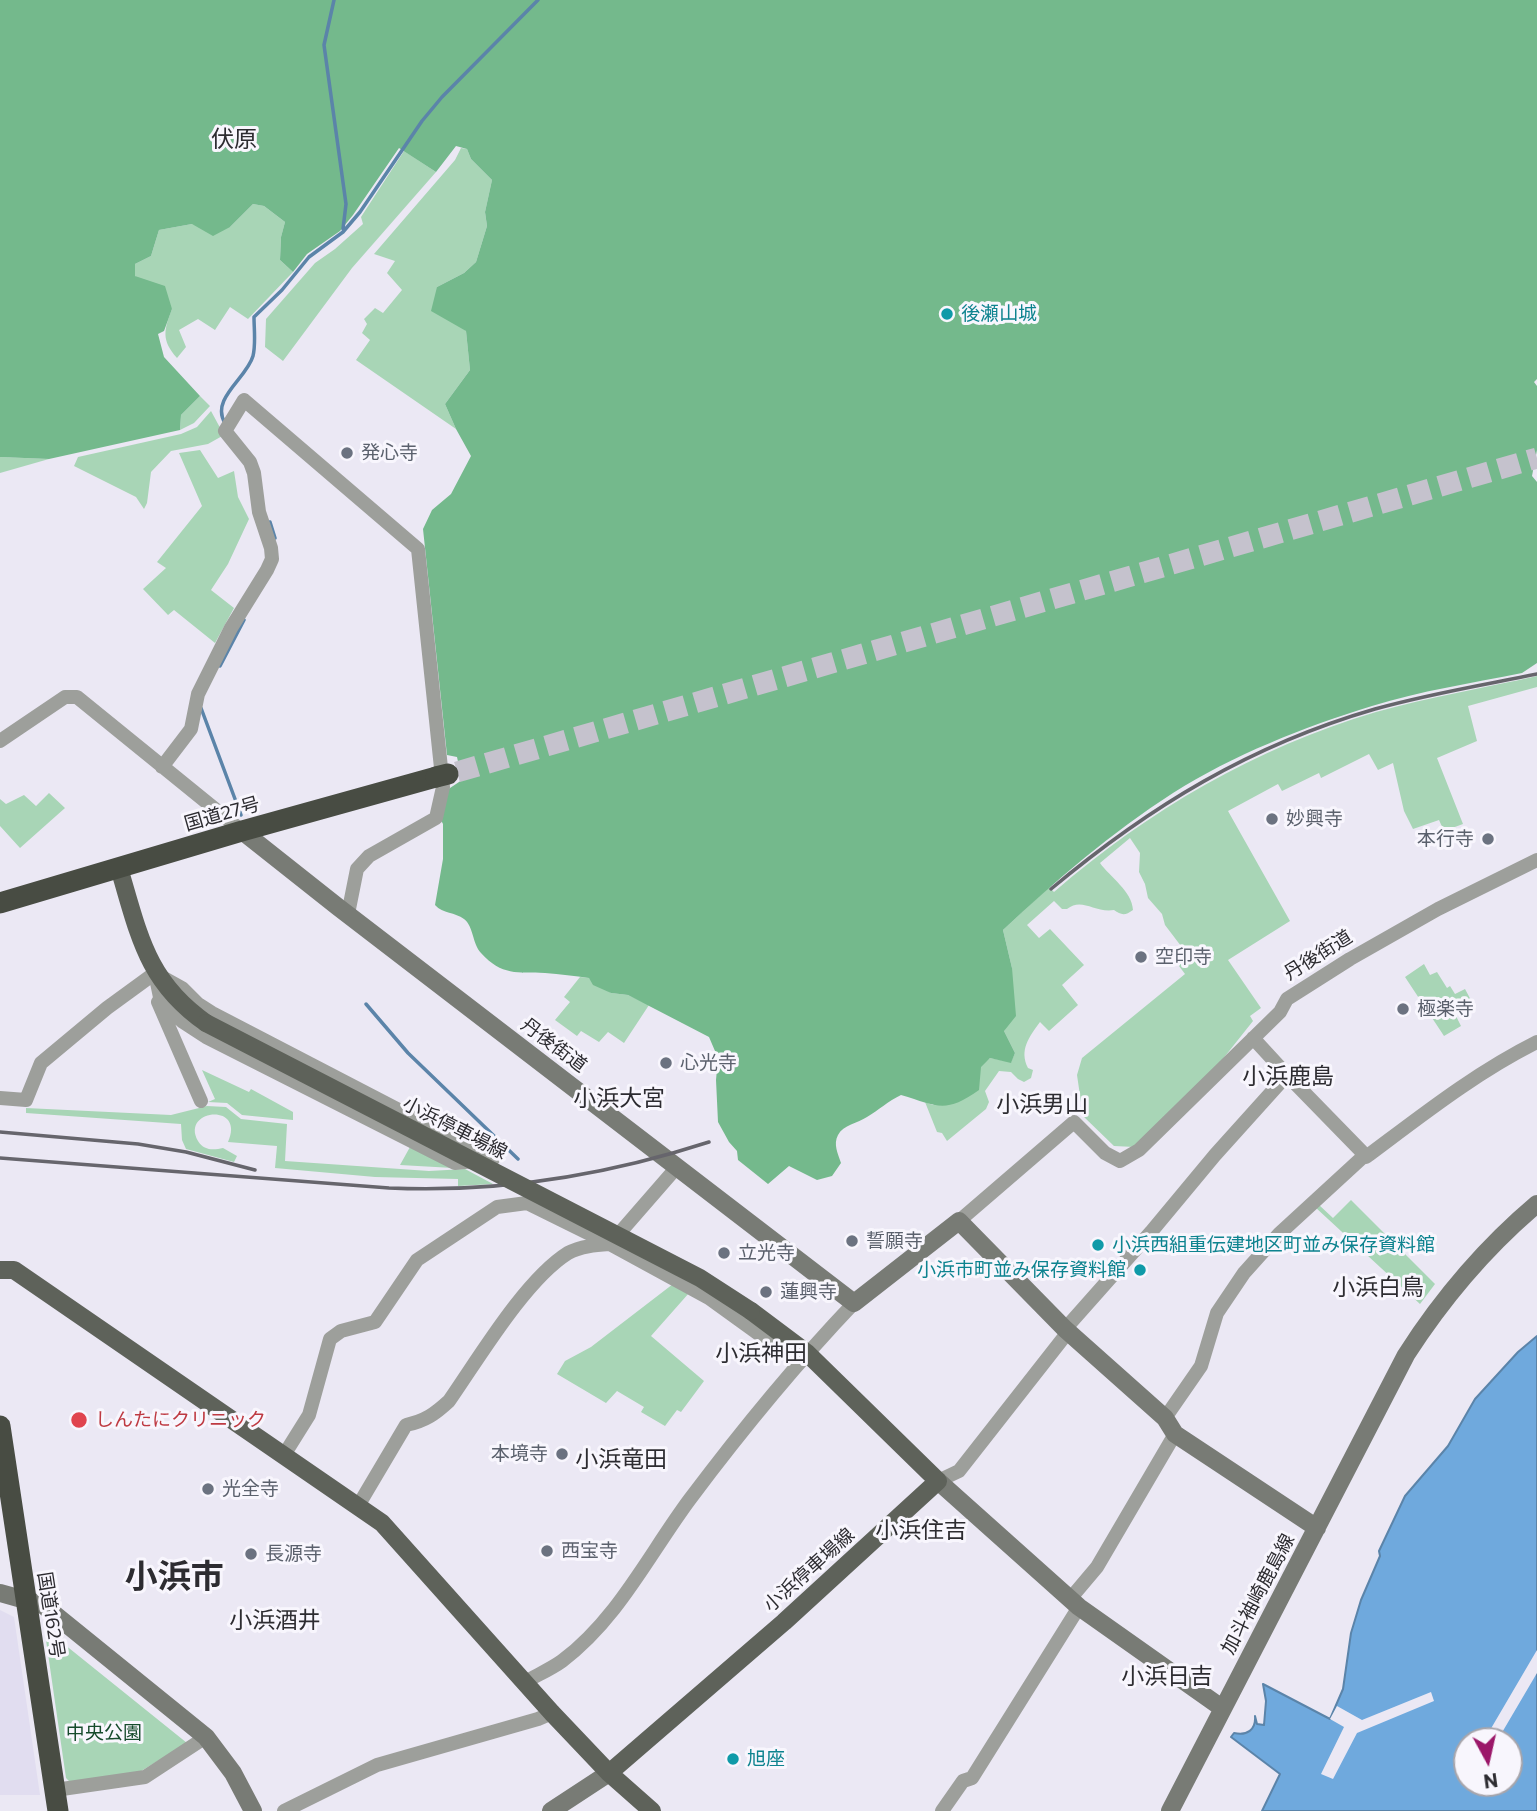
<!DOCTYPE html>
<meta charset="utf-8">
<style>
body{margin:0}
#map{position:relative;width:1537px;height:1811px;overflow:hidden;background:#ebe8f4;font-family:Commissioner,sans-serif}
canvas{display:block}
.north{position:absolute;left:1453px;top:1727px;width:70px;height:70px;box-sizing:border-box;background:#f8f6fd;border:2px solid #a7a5ab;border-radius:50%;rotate:172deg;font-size:19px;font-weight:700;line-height:28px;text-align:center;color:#2d2c31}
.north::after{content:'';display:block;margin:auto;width:24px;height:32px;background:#9b1769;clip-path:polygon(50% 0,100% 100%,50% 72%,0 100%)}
</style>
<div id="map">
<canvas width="1537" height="1811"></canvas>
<div class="north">N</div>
</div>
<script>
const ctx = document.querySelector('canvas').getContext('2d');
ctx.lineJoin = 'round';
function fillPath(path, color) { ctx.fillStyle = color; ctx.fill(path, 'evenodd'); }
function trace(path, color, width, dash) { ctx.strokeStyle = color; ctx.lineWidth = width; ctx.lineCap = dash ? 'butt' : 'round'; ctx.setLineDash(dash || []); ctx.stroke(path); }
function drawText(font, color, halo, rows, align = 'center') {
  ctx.font = font + ' Commissioner,"Noto Sans JP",sans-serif'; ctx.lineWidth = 6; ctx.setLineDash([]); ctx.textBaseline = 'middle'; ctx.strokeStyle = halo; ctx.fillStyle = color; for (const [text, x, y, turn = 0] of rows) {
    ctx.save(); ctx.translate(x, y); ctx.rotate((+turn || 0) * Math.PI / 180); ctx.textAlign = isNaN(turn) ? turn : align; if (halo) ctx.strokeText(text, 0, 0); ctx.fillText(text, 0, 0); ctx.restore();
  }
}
fillPath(new Path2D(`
 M0,1610L14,1617L40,1795H0Z`), '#e1ddf0');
fillPath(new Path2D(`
 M461,148L467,149L471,159L492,180L485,212L487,226L476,262L464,273L437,287L466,331L470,370L445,404L456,429L356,360L370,340L362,333L367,324L364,319L375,308L383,313L402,290L387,273L395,261L374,254L455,160Z
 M404,151L436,172L352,268L283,361L265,347L266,319L315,263L335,249L363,224L361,217Z
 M253,204L264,206L285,222L281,237L280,260L293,272L248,319L230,307L215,330L198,319L179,330L186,347L177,358C161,340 164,330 172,309L135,276V264L151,256L159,230L192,224L230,227Z
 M200,396L210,406L194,423L180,430L181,415Z
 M211,411L224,435L208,444L171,451L151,472L147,503L144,509L136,497L74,466L78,457L181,434L197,427Z
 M200,450L218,478L234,471L238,497L249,519L228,564L211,590L234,608L215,643L174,610L168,615L143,589L166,568L157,562L202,506L179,453Z
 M0,457L49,459L0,473Z
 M1537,676V687L1468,706L1477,741L1437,758L1463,824L1444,831L1439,820L1413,829L1404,811L1393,763L1378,770L1369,754L1321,778L1319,773L1282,791L1278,784L1228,811L1290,921L1228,960L1261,1008L1250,1016L1253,1021L1222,1060L1135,1147L1114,1146L1083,1116L1077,1075L1082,1058L1185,974L1179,966L1185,957L1184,950L1165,925L1162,914L1148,898L1145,884L1139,872L1140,853L1130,838L1100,863C1110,877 1132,891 1133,910C1125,916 1121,915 1114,910C1094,913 1082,897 1067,909H1062L1054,901L1027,925L1039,938L1050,929L1084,965L1062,985L1078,1005L1049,1031L1040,1022C1029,1037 1019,1050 1028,1068L1033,1070L1031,1078L1024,1082L1018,1079L1011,1072L999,1071L985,1091L989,1102L986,1109L947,1141L942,1133L937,1132L925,1102L933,1105L990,1058L1011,1062L1015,1053L1004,1031L1012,991V968L1003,930L1049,887L1054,892C1149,810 1255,748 1376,712C1429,697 1484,688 1537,676Z
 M49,793L65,808L20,848L0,826V799L6,804L24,795L36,806Z
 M1424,964L1430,975L1437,972L1447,988L1450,986L1455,994L1465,989L1473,1004L1455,1014L1461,1026L1444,1036L1405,977Z
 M580,977L589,978L611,993L628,995L649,1005L624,1043L608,1032L599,1042L581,1031L577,1036L555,1020L570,1002L564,997Z
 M202,1070L249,1092L251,1089L293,1112V1120L242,1115L227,1103L208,1102L215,1099Z
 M207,1106L226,1107L241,1119L287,1124L285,1161L429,1171L465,1169L493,1184L458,1186V1179L375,1177L275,1168L277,1146L228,1142C246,1102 180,1109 198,1141C204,1151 214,1150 223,1148L237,1156L234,1162L186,1149L182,1140L181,1124L26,1113V1108L171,1115Z
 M410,1147L453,1168L400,1165Z
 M1351,1200L1435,1284L1420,1304L1315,1207L1318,1204L1333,1218Z
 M673,1284L689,1293L651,1336L704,1381L681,1412L677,1410L665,1426L641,1412L644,1407L617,1391L606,1403L557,1374L565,1361L591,1347Z
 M49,1632L187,1743L138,1773L71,1783L66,1778L45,1633Z`), '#a8d5b6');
fillPath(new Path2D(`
 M0,0H1537V379L1534,382L1537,386V450L1532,476L1537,482V663L1522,673C1472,683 1420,691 1372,706C1304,727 1233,755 1173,793C1111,833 1056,880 1003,930L1012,968L1016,1016L1004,1031L1015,1053L1011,1063L990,1058L981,1067L979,1090C945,1114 938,1106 901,1095C888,1101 879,1110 867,1117C858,1123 843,1125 838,1135C833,1144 838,1154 841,1163L832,1176L817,1180L789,1166L768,1184L738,1160L737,1151L729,1142L718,1122L716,1080L718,1058L709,1037L628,995L611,993L593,985L589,978C575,976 560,974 545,973C517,972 502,976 481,953C472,943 474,927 464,919C455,912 443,914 435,905L443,859V824L440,818L447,790L462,780L457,757L447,755L423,529L432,510L451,494L471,456L456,429L445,404L470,370L466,331L431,311L437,287L464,273L476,262L487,226L485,212L492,180L471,159L467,149L456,146L436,172L399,148L353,215L340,231L307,254L293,272L280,260L281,237L285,222L264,206L253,204L230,227L213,236L192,224L159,230L151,256L135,264V276L165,286L172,309L164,331L158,334L164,357L200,396L181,415L180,430L49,459L0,457Z`), '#74b98c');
const water = new Path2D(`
 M1537,1336V1811H1262L1280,1774L1231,1737L1234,1733C1247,1736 1256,1730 1255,1716L1257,1724L1264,1725L1266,1701L1263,1684L1330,1719L1343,1689L1351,1633L1361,1600L1380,1556L1379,1551L1405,1496L1448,1446L1475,1399L1518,1352ZM1467,1741H1509V1783H1467Z`);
fillPath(water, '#6fa9dd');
trace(water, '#5b84a9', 2);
fillPath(new Path2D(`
 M1537,1650V1673L1497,1741H1493L1486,1737Z
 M1431,1692L1434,1701L1357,1733L1333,1779L1321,1774L1344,1727L1330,1719L1337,1706L1362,1720Z`), '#ebe8f4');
trace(new Path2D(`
 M334,0L324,45L346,204L343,229
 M225,423C210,399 247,378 253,356C256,344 254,329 254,317L282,290L309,257L343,232L360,212L422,121L442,97L538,0
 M270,522L275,538
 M220,666L244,620
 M201,708L241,815
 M366,1004L408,1053L518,1159`), '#5b84a9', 3.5);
trace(new Path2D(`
 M457,772L1537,458`), '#c5c2cd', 21, [21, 10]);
trace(new Path2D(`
 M0,741L65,697H77L242,831
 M162,767L191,729L198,694L231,628L267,570L272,559L271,548L259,512L254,473L250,462L225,431L244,400L418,549L443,787L436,818L369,856L357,869L348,914
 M155,973L182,988L198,1004L212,1013L493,1159L455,1163L206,1037L183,1022L161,1002Z
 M158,1002L201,1101
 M0,1098L26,1100L41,1063L107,1008L155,973
 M1366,1157C1421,1116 1475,1073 1537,1042
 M959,1221L1074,1122L1105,1153L1120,1161L1139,1150L1280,1012L1287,999L1350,959L1438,909L1537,860
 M1065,1329L1151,1232L1215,1155L1287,1075L1253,1038
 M1165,1418L1201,1366L1217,1313L1244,1273L1279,1234L1365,1155L1287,1075
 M284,1455L309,1415L330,1339L341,1331L375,1322L417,1260L497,1207L527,1203L610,1244L709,1298L799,1363
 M938,1481L959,1471L1068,1332
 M358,1506L406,1425C425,1421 435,1414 449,1401C479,1358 525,1280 568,1253C581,1246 596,1245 610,1244L677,1167
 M1070,1599L1097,1567L1175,1434
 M525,1682C537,1675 551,1669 562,1661C618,1619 649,1554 690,1499C741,1431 795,1365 854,1303
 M55,1790L145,1777L206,1737
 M284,1811L377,1765L538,1719L552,1713
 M942,1811L963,1781L972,1778L1079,1607`), '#9d9f9b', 14);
trace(new Path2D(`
 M242,831L338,907L854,1303L959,1221L1065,1329L1165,1418L1175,1434L1317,1528
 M938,1481L1079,1607L1222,1708
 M0,1593L43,1605L206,1737L233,1773L253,1811
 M551,1811L609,1773
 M1170,1811L1406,1355C1442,1299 1486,1247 1537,1204`), '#787b75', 18);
trace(new Path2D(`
 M119,868C139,934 146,981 206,1023
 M0,1270H14L382,1523L552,1713L609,1773L652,1811
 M609,1773L784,1622L938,1481L807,1353L751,1311`), '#5e625a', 18);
trace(new Path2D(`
 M0,903L242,831L436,777
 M0,1426L58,1811`), '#484c43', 21);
trace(new Path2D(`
 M1051,889C1150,806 1251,745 1375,709C1428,694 1483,685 1537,674
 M0,1132L138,1144L186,1152L255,1170
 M0,1158L389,1188C499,1193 604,1176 709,1142`), '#66656c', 3.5);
trace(new Path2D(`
 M206,1023L700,1278L751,1311`), '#5e625a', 18);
trace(new Path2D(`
 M436,777L448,774`), '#484c43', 21);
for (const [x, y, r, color] of [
 [947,314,7,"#0f9aa8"],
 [347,453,7,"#6b7280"],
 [1272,819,7,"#6b7280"],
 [1488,839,7,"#6b7280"],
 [1141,957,7,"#6b7280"],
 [1403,1009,7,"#6b7280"],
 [666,1063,7,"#6b7280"],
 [852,1241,7,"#6b7280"],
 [1098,1245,7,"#0f9aa8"],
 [724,1253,7,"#6b7280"],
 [1140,1270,7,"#0f9aa8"],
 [766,1292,7,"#6b7280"],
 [79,1420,9,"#e0444e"],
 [562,1454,7,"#6b7280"],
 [208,1489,7,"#6b7280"],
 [547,1551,7,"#6b7280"],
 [251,1554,7,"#6b7280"],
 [733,1759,7,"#0f9aa8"]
]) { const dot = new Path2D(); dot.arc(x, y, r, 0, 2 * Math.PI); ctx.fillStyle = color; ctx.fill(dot); trace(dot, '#f8f6fd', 2.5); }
drawText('19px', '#0d838f', '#f8f6fd', [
 ["後瀬山城",961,314],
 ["小浜西組重伝建地区町並み保存資料館",1112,1245],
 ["小浜市町並み保存資料館",1126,1270,"right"],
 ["旭座",747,1759]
], 'left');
drawText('19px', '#5b616d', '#f8f6fd', [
 ["発心寺",361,453],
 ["妙興寺",1286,819],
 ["本行寺",1474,839,"right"],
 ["空印寺",1155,957],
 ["極楽寺",1417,1009],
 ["心光寺",680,1063],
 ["誓願寺",866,1241],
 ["立光寺",738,1253],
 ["蓮興寺",780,1292],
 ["本境寺",548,1454,"right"],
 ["光全寺",222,1489],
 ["西宝寺",561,1551],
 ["長源寺",265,1554]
], 'left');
drawText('19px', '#2d2c31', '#f8f6fd', [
 ["国道27号",222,814,-16],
 ["丹後街道",1318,955,-32],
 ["丹後街道",554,1045,37],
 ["小浜停車場線",455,1128,27],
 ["小浜停車場線",809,1570,-42],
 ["加斗袖崎鹿島線",1258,1594,-62],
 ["国道162号",51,1615,81]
]);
drawText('19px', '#be3a42', '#f8f6fd', [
 ["しんたにクリニック",95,1420]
], 'left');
drawText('19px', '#164b2c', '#f8f6fd', [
 ["中央公園",104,1733]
]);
drawText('23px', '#2d2c31', '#f8f6fd', [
 ["伏原",234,139],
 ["小浜鹿島",1288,1076],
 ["小浜大宮",619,1098],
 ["小浜男山",1042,1104],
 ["小浜白鳥",1378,1287],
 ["小浜神田",761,1353],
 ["小浜竜田",621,1459],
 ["小浜住吉",921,1530],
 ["小浜酒井",275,1620],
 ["小浜日吉",1167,1676]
]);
drawText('bold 33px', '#2d2c31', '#f8f6fd', [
 ["小浜市",174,1577]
]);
</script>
